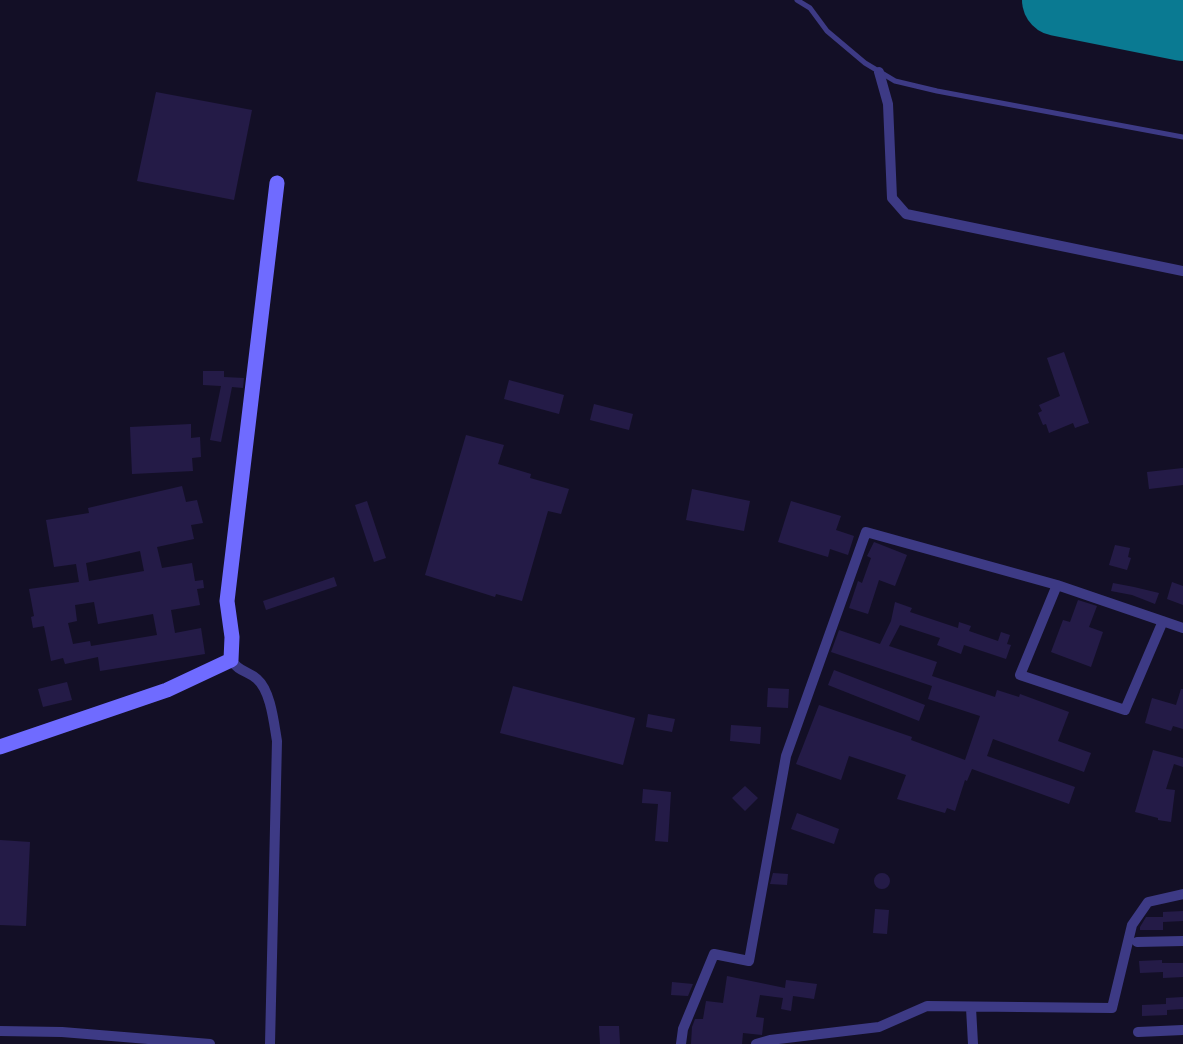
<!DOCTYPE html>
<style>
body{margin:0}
canvas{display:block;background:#130f26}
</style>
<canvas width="1183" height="1044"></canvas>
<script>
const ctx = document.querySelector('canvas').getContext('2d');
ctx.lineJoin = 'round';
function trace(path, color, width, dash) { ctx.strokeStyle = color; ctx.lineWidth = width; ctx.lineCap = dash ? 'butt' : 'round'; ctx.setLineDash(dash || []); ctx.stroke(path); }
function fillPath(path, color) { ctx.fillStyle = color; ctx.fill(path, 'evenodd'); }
trace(new Path2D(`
 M1058,0L1183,25`), '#0a7a92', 72);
fillPath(new Path2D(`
 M156,92L252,110L234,200L137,181Z
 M1064,352L1089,423L1075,428L1073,423L1049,433L1046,424L1043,425L1038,413L1042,411L1039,405L1060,396L1047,358Z
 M203,371H224V377L244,378L243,388L232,387L221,442L210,440L221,386L203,385Z
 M509,380L564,395L559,414L504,399Z
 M594,404L633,414L629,430L590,420Z
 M191,424V438L200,437L201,457L192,458L193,471L132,474L130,427Z
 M466,435L504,445L498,464L531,474L530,478L569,489L561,514L548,511L522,601L496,594L495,597L425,575Z
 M1183,468V485L1149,489L1147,472Z
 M182,486L186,502L197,500L203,523L191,525L194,539L157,547L162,568L192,563L195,581L203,580L204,588L197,589L200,605L171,610L175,633L201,628L205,654L100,671L98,657L65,664L63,658L51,661L44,626L33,628L31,617L34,616L29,589L79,582L76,564L54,567L46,520L89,513L88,508ZM140,551L144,571L89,581L86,563ZM94,602L98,624L153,614L157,635L91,646L90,641L73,644L68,623L77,621L75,605Z
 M692,489L750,501L744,531L686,520Z
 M367,501L386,558L374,562L355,505Z
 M791,501L841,516L836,530L854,536L848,555L830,549L828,557L778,542Z
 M874,542L907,555L895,586L879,580L868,614L849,608L858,581L862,583L871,558L867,556Z
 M1115,545L1130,548L1128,557L1131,558L1127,570L1109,565Z
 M334,577L337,586L266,610L263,601Z
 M1172,582L1183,586V605L1167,599Z
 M1113,583L1134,587L1159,593L1155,604L1132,595L1111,591Z
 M1078,600L1097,606L1089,627L1103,632L1091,667L1051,652L1063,620L1070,622Z
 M895,602L912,608L910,612L958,628L959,622L971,626L969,631L998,641L1001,632L1010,635L1007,644L1011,645L1006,659L964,645L961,654L937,645L940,638L900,625L889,646L937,662L932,676L995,697L997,690L1019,697L1020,694L1069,712L1058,741L1091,753L1084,772L993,739L987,756L1075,787L1069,804L972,769L967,781L965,780L955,811L947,808L945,813L897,799L906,775L849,756L841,780L796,764L819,705L912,737L911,740L965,760L980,716L928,699L932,686L831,652L839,630L880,644L891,621Z
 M834,670L925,705L919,721L828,685Z
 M67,682L72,700L43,707L38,689Z
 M513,686L635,718L623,765L500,733Z
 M768,688L789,689L788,708L767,707Z
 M1181,689H1183V729L1173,726L1171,731L1145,723L1152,698L1176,705Z
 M648,714L675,719L672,732L646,727Z
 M731,725L761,727L760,744L730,741Z
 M1153,750L1183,758V767L1174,764L1166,789L1175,790L1171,822L1158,820V818L1135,812Z
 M745,786L758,798L745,811L732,798Z
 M643,789L671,792L668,842L655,841L658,804L642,803Z
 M797,813L839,829L834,844L791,829Z
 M0,840L30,842L26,926L0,925Z
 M874 881a8 8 0 1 1 16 0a8 8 0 1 1-16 0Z
 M773,873L788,874L787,885L770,884Z
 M875,909L889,910L887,934L873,933Z
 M1183,911V921L1163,922V912Z
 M1146,917H1163V930H1140V927Z
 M1162,960V963H1183V977L1163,978V972L1140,973L1139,961Z
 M727,976L785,988L786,980L817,984L814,999L793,996L791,1011L781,1009L783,998L760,995L756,1017L764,1018L762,1035L743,1033L742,1044H691L692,1027L695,1019H703L706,1001L723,1003Z
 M672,982L693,984L688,996L671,995Z
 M1183,997V1009L1167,1010V1015L1142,1016V1005L1166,1004V998Z
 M599,1026H619L620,1044H600Z`), '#241b47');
trace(new Path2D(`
 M797,0L810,8L827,31L865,63L895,81L937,91L1183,137`), '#3d3a85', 5);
trace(new Path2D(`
 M879,72L888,104L892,198L906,214L1183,271
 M1057,585L1020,675L1125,710L1163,621
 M231,660C239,672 248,671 257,679C271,691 274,724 277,741L270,1044
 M1137,942L1183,941
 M971,1008L973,1044
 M0,1031L62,1032L210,1044
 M1138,1032L1183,1030
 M681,1044L683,1029L714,954L749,961L786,756L866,532L1057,585L1183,628
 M756,1044L770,1040L879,1027L927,1006L1112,1008L1132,925L1148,902L1183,894`), '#3d3a85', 10);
trace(new Path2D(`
 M0,747L167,690L231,660L232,637L227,601L277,183`), '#6f6bff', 15);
</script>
